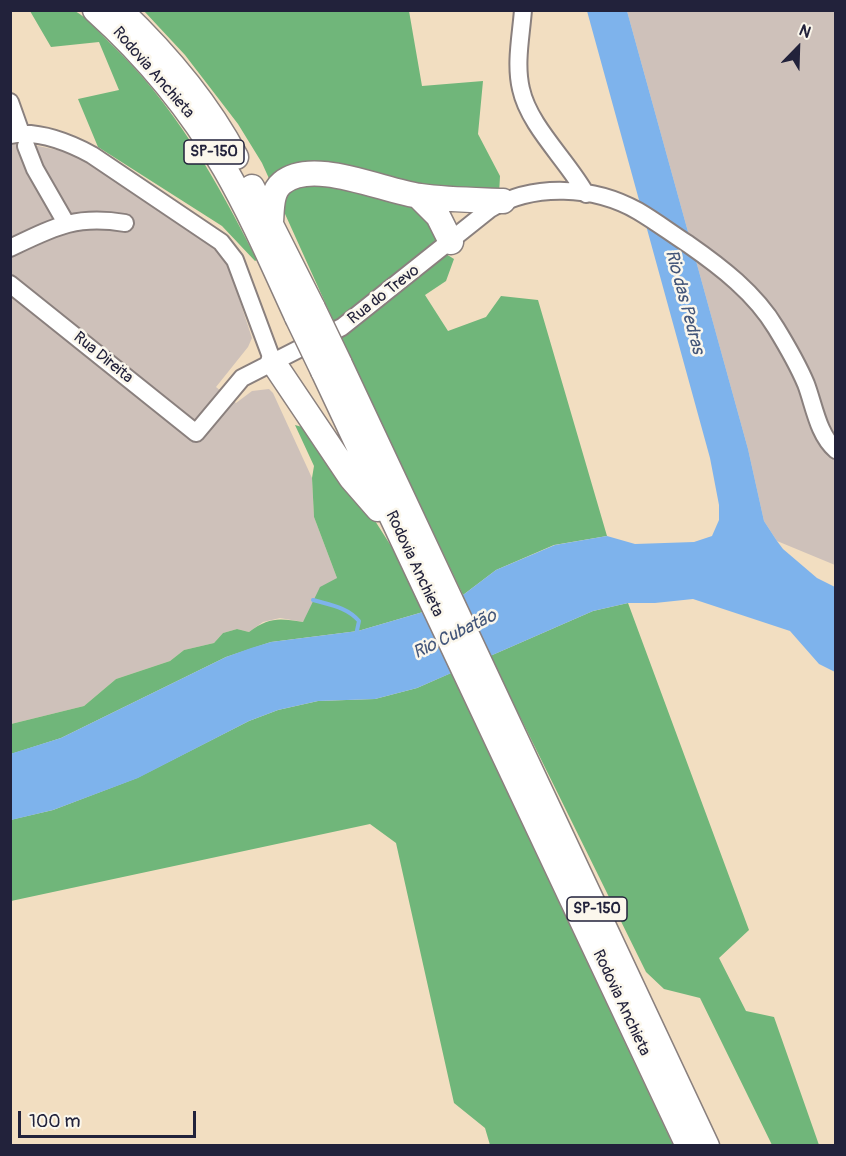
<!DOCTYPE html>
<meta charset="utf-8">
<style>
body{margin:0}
#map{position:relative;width:846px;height:1156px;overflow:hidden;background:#f2dec1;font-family:Pangolin,sans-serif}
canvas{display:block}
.frame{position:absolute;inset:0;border:12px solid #22223b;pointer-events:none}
.north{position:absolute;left:768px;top:18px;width:60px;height:60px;-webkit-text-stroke:4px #fbf7ec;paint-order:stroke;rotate:23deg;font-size:16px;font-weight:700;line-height:24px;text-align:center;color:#22223b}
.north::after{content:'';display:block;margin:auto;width:21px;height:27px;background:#22223b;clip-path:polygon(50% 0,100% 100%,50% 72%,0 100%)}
.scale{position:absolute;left:18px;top:1111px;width:178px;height:27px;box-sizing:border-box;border:3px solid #22223b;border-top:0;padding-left:8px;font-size:18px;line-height:21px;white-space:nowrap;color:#22223b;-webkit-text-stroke:4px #fbf7ec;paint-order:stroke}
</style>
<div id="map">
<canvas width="846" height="1156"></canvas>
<div class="frame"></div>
<div class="north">N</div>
<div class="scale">100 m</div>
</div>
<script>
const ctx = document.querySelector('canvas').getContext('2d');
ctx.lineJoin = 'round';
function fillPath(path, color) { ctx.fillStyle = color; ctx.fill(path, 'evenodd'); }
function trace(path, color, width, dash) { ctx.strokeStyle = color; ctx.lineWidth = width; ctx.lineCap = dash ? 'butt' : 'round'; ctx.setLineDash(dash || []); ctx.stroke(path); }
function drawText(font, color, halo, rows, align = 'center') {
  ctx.font = font + ' Pangolin,sans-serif'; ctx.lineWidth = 5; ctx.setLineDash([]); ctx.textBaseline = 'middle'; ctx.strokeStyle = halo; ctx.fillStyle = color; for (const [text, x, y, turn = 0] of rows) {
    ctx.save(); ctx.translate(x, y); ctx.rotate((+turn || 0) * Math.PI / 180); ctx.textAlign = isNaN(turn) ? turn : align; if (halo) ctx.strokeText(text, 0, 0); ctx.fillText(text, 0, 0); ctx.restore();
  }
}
fillPath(new Path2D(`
 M627,11H835V565L777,541L764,521L748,449Z
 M19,142L62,151L81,159L208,243L223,259L229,268L252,338L248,347L216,387L236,403L252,391L269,389L273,393L312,478L314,517L337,578L303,622L280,618L263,622L249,632L237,629L223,633L214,643L184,650L170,661L116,679L84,706L11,724L10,143Z`), '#cec1ba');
fillPath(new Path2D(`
 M30,11C40,10 67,7 75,11C88,18 99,32 109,42C174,103 217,181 257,260L255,261L222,226L98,147L78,99L119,90L99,42L51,47Z
 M144,11H409L422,86L483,81L478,134L500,176L499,195L425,212L437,240L431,250L446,254L454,259L446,281L425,295L448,331L486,317L501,296L538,300L607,536L554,545L496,570L463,595L342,340L262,163L238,124L185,55Z
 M295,425L302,427L370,513L400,560L423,612L358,631L271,642L226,657L61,738L11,754V724L84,706L116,679L170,661L184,650L214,643L223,633L237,629L249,632C269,617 279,618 303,622L320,587L337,578L314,517L312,478L314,466Z
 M628,603L749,930L719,958L746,1011L774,1017L819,1145H772L700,998L664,989L646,972L490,656L593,611Z
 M451,673L673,1145H490L485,1128L454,1103L396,843L370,824L11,901L10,820L53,810L137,778L249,721L278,710L318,701L375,699L417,688Z`), '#70b67a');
fillPath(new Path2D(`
 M587,11H627L748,449L764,521L777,541L783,549L817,578L835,587V672L819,664L790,631L693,599L655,603H628L593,611L417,688L375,699L318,701L278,710L249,721L138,778L53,810L11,820L10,754L61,738L226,657L251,648L271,642L358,631L423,612L463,595L496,570L555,545L607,536L635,544L694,542L712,536L719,520V505L710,458Z`), '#7eb3ec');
trace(new Path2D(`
 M313,600C330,605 347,607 359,621L356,635`), '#7eb3ec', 4);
const minor = new Path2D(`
 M523,10C521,36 515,64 521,89C529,126 567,160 586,194
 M10,102L21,133
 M10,135C38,130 68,142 92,155L221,242L235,260L273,362
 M26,146L35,169L66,223
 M10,248C54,227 75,215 125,223
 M10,284L196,433L242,378L342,327L490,209C534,183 594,186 638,211C655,221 671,233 688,244C721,267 755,293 776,328C787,346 798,365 806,384C814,405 818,435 836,450`);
const highway = new Path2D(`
 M95,10C146,56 191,110 225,169C252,216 274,267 297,317
 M120,10C165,53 207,102 236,157
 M252,187L313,308
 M418,196L438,216L451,242
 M271,222C272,209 271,192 282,183C313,157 385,192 420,196C448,200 476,200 503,201
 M273,362L351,478L378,509
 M339,362L707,1146
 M323,371L688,1146`);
trace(minor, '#8a807e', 20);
trace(highway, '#8a807e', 27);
trace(minor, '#fff', 16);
trace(highway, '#fff', 24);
const highwayBridge = new Path2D(`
 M313,308L339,362
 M297,317L323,371`);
trace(highwayBridge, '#8a807e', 27, []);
trace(highwayBridge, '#fff', 24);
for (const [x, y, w] of [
 [214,152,60],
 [597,909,60]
]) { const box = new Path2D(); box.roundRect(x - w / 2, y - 12, w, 24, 4.5); ctx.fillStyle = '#fbf7ec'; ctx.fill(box); trace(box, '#22223b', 1.5); }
drawText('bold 15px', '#22223b', null, [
 ["SP-150",214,152],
 ["SP-150",597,909]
]);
drawText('16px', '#22223b', '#fbf7ec', [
 ["Rodovia Anchieta",153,73,49],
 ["Rua do Trevo",384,295,-38],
 ["Rua Direita",103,358,39],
 ["Rodovia Anchieta",414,564,65],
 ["Rodovia Anchieta",621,1003,65]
]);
drawText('italic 18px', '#425579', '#fbf7ec', [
 ["Rio das Pedras",684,302,75],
 ["Rio Cubatão",455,635,-26]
]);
</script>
